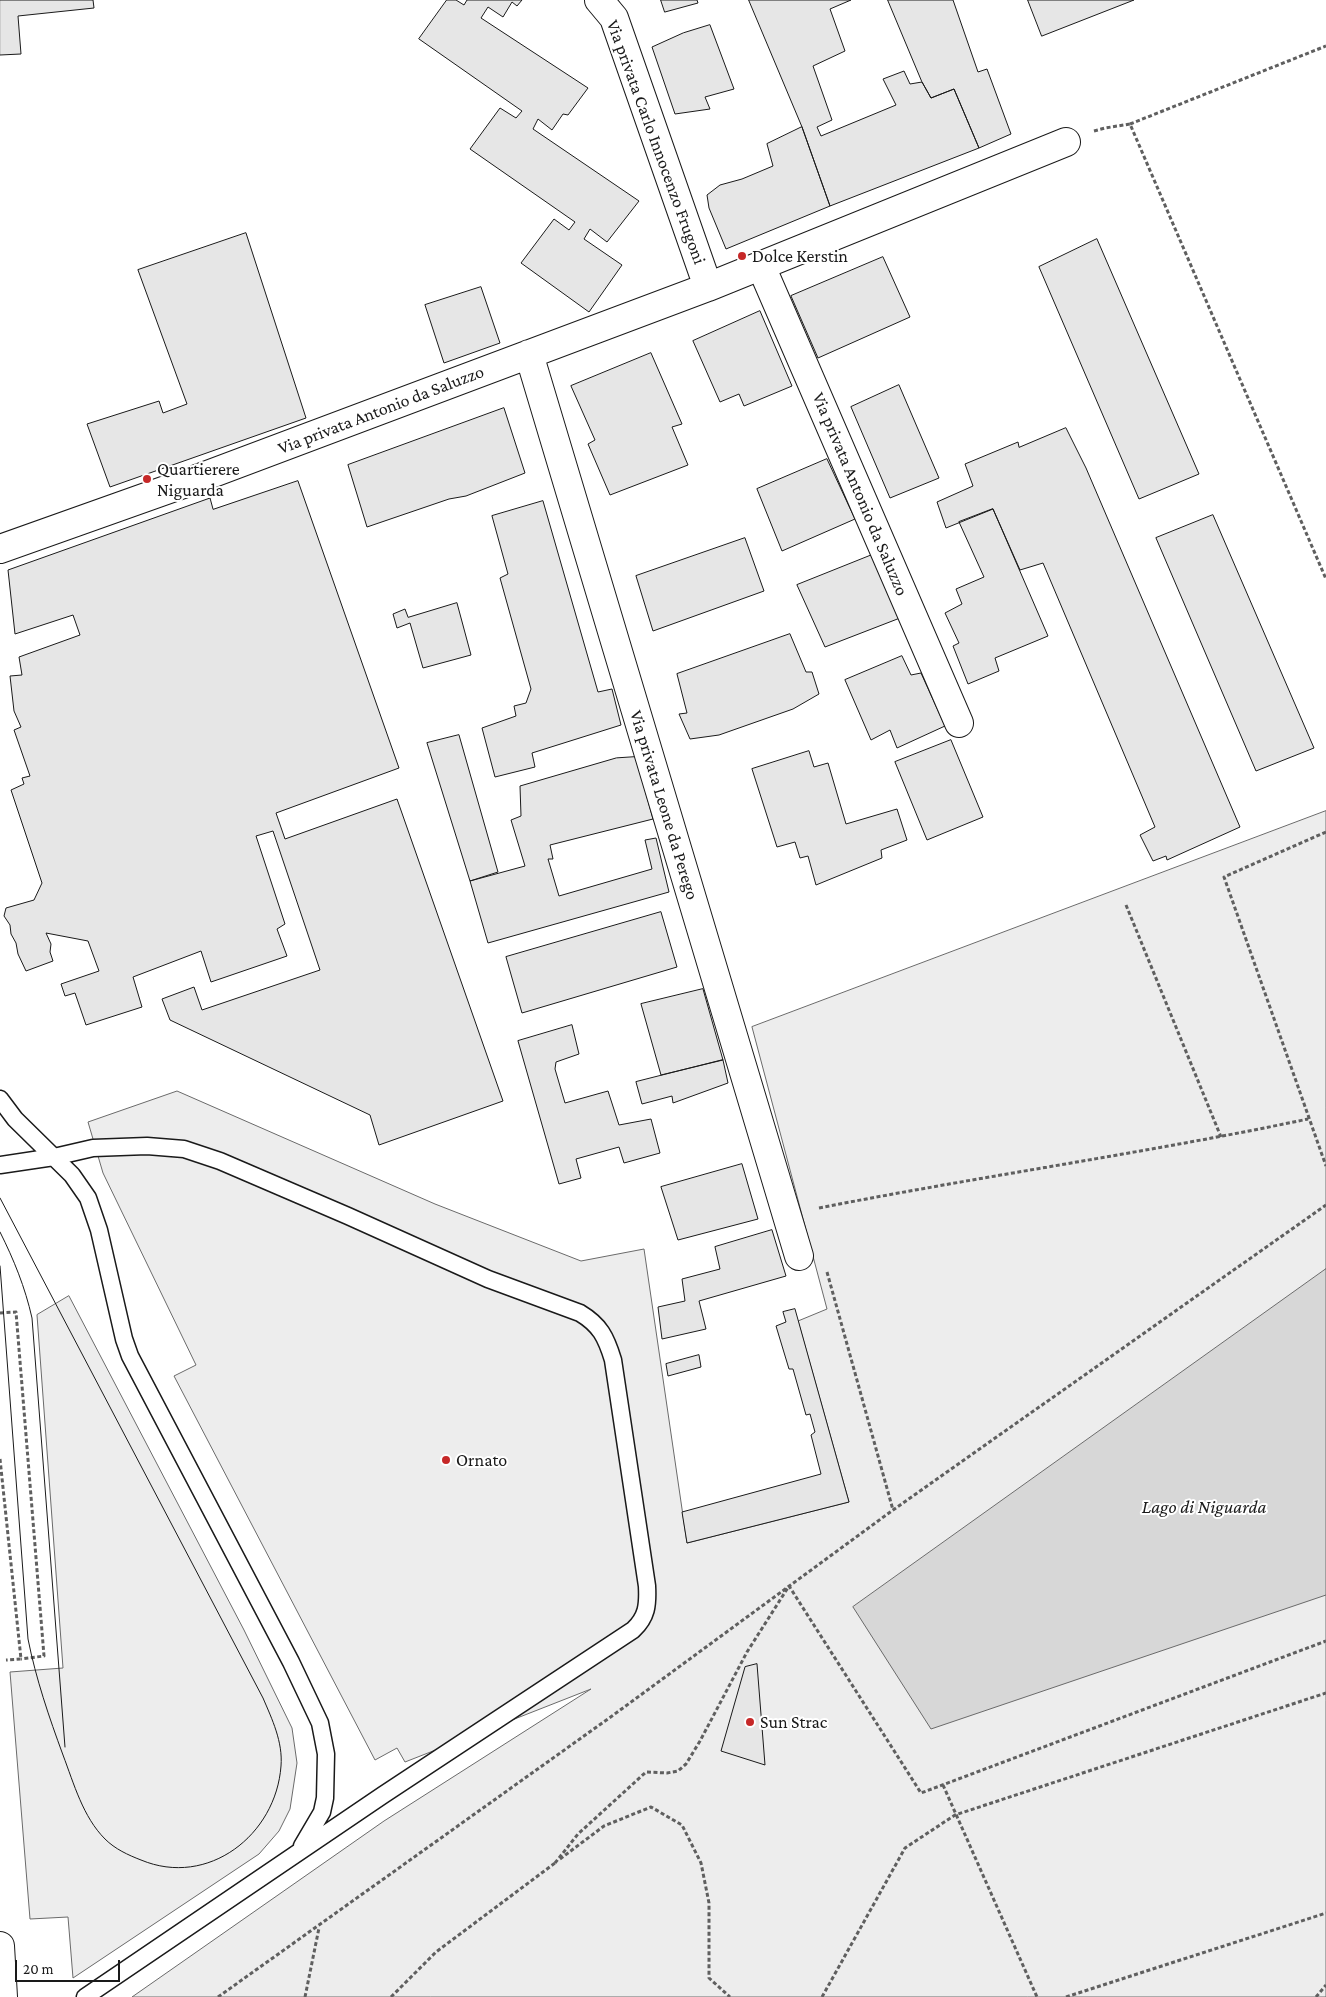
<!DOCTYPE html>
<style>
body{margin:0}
#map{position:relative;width:1326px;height:1997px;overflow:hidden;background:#fff;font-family:"Crimson Pro",serif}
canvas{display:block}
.scale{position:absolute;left:15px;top:1960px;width:105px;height:22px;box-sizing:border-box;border:2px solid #1a1a1a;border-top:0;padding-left:6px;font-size:15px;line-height:18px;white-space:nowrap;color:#1a1a1a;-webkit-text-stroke:4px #fff;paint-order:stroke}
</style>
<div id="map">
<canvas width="1326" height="1997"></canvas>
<div class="scale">20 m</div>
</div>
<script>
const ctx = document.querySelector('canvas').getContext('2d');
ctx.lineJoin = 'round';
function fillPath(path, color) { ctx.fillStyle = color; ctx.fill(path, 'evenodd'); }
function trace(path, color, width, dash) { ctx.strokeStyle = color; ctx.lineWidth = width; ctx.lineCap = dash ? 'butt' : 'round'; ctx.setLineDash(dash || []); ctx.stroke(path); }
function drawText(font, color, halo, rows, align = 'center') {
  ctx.font = font + ' "Crimson Pro",serif'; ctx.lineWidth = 4; ctx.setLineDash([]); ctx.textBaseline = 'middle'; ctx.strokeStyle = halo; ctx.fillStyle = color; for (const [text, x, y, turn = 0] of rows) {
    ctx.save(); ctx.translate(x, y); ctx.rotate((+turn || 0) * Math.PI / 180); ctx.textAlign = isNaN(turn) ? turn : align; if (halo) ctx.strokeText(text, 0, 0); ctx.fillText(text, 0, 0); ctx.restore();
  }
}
const built = new Path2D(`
 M1326,811V1997H132L384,1821L591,1689L405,1762L397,1748L375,1760L174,1376L196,1365L103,1173L88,1122L177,1091L435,1204L581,1261L644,1249L687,1543L849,1502L798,1321L827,1309L752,1027Z
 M69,1296L244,1630L292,1728L297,1763L290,1809L279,1831L259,1854L73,1978L68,1917L30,1919L10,1672L63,1668L37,1315Z`);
fillPath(built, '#ededed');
trace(built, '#6a6a6a', 1);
const water = new Path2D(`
 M1326,1269V1595L931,1729L853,1607Z`);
fillPath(water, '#d7d7d7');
trace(water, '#6a6a6a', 1);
const building = new Path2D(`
 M0,0H93L94,8L18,16L21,54L0,55Z
 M447,0H456L464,5L467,0H522L517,6L512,2L503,17L488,7L481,18L588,88L568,115L563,114L552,130L538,119L533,129L639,201L607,242L590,229L584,239L622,265L589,312L521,263L554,219L569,230L575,222L470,149L500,108L516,118L522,111L419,39Z
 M661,0H697L698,3L665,12Z
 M749,0H851L830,9L845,51L813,66L832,120L817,127L821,136L896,105L883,79L904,71L910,84L922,82L931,98L954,89L979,148L830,206L802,127Z
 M888,0H953L978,72L987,69L1011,134L979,148L954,89L931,98L922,82Z
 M1028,0H1134L1042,36Z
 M710,25L734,89L705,97L710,109L675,114L652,47L683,33Z
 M802,127L830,206L726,249L709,208L707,195L720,185L742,179L773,166L767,144Z
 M246,233L306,418L110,487L87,424L159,401L163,413L187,404L138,270Z
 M1097,239L1199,474L1139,499L1039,267Z
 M883,257L910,317L818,358L791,296Z
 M481,287L500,343L444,363L425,305Z
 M760,311L792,386L744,406L739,394L720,402L693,341Z
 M651,353L682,424L672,427L688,465L610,495L588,444L595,440L571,386Z
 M899,385L939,478L890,498L851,407Z
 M504,408L525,473L466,496L449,499L367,527L348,465Z
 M1066,428L1086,468L1240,827L1167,860L1166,856L1153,861L1140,835L1155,827L1043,563L1020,570L993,509L946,528L937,502L973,486L965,464L1018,442L1019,447Z
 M827,459L855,519L782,551L757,489Z
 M298,481L399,768L276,813L285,839L397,799L503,1101L379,1145L370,1115L170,1020L162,999L194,987L202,1010L320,970L273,831L256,836L285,924L277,929L287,956L211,982L201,951L133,977L142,1007L86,1025L75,993L65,996L61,984L99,971L88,941L46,933L51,944L50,952L53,961L26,971L18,954L16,943L11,934L10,925L4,916L6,908L34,900L42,883L11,790L24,784L22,778L30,776L14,730L21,727L14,711L10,676L22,675L19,657L80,635L73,615L15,634L8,570L210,498L213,509Z
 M543,501L598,692L612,689L621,725L532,753L535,767L495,777L482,728L516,716L514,706L526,703L531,689L500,578L508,574L492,516Z
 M993,509L1048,636L995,658L999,671L968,684L953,646L959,643L945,613L962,604L956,589L984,577L959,522Z
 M1213,515L1314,748L1256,771L1156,538Z
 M745,538L764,591L653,631L636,576Z
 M872,555L900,618L825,647L797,585Z
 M457,603L471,655L423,668L410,623L397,628L393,614L405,609L408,617Z
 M790,634L806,672H812L819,694L793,709L719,735L690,739L679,714L687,713L677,674Z
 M902,656L911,675L921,673L945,726L897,748L890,730L871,740L845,680Z
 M459,735L498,872L470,881L427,743Z
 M951,740L983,817L927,840L895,762Z
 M809,751L814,767L828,763L846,824L897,809L907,840L881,850L882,858L816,885L808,856L800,858L795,842L777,847L752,769Z
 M636,757L653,819L550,845L553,859H548L559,896L652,869L645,840L656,838L669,892L488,943L470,881L525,866L511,820L521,816L520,786L616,758Z
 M661,912L677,967L522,1013L506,957Z
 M703,989L723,1060L661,1075L641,1004Z
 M572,1025L579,1054L556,1062L555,1069L565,1103L608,1091L619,1125L651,1119L660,1153L624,1163L619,1147L576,1159L581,1178L559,1184L518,1041Z
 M723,1060L728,1083L673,1103L672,1096L642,1104L636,1082Z
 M742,1164L758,1219L678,1240L661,1187Z
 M772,1230L786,1276L699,1301L706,1329L662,1339L658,1307L685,1301L682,1279L720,1269L715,1247Z
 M795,1309L849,1502L687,1543L682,1512L821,1474L811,1435L815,1432L810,1414L806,1415L793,1369H789L776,1326L786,1322L783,1312Z
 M699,1355L701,1367L668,1376L666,1364Z
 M757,1664L765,1765L721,1751L745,1667Z`);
fillPath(building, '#e6e6e6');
trace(building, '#1a1a1a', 1);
const service = new Path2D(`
 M0,1099L15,1119L72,1175L88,1198L99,1230L124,1339L130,1356L291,1662L320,1723L326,1754L325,1798L322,1812L302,1846
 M0,1165L54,1157L93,1148L147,1146L184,1149L220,1161L348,1216L488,1279L580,1313C600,1325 606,1337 613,1360L647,1586C648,1605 647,1617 633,1630L383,1795L85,1997`);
const minor = new Path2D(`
 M599,0L614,18L708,287
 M761,266L959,723
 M529,354L799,1256
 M0,549L197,479L708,287L1066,142`);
const secondary = new Path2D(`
 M0,1946L3,1997`);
trace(service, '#1a1a1a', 19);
trace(minor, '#1a1a1a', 30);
trace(secondary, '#1a1a1a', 30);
trace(new Path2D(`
 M1130,124L1326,46
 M1094,131L1105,128L1130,124L1326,579
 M1326,832L1224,877L1326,1166
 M1126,905L1221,1137
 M819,1208C982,1176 1146,1153 1308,1119
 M827,1272L893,1510
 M0,1313L16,1312L44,1656L21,1659
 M0,1459L21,1659L6,1660
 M943,1785L1037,1997
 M560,1859L604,1826L651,1807L682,1825L701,1863L709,1903V1978L730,1997
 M555,1863L578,1834L646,1772L667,1773L678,1771L686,1764L700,1741L747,1652L789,1586L921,1793L1326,1641
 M218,1997L612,1716L893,1510L1326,1205
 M305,1997L319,1928
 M391,1997L436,1952L555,1863
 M822,1997L905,1848L955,1815L1326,1693
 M1066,1997L1326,1913
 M1316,1997L1326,1985`), '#5f5f5f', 3, [4, 2.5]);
trace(service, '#fff', 16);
trace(minor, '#fff', 28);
trace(secondary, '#fff', 28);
trace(new Path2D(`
 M0,1198L263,1698C272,1719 283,1742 281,1766C276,1835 208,1888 141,1860C128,1855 115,1849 105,1839C83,1817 74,1784 63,1755C49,1717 36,1679 28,1639L0,1266
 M0,1232C14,1260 25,1287 32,1318L65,1747`), '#1a1a1a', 1);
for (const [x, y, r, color] of [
 [742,256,5,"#c62828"],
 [147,479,5,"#c62828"],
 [446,1460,5,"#c62828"],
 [750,1722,5,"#c62828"]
]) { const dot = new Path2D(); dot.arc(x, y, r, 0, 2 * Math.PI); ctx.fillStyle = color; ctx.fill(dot); trace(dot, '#fff', 2); }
drawText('18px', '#1a1a1a', '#fff', [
 ["Via privata Carlo Innocenzo Frugoni",656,142,70],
 ["Via privata Antonio da Saluzzo",381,410,-21],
 ["Via privata Antonio da Saluzzo",860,494,67],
 ["Via privata Leone da Perego",664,805,73]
]);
drawText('18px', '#1a1a1a', '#fff', [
 ["Dolce Kerstin",752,256],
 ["Quartierere",157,469],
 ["Niguarda",157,490],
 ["Ornato",456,1460],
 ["Sun Strac",760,1722]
], 'left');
drawText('italic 19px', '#1a1a1a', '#fff', [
 ["Lago di Niguarda",1204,1507]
]);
</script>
